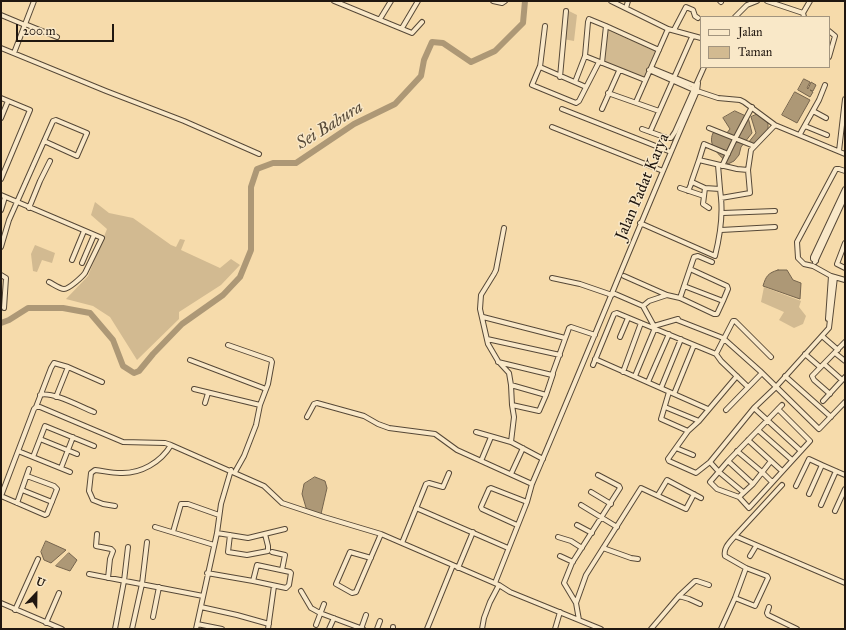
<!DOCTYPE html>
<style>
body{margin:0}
#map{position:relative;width:846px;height:630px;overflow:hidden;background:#f6dbab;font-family:"IM FELL Great Primer",serif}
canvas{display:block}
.frame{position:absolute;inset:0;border:2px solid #201710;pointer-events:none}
.legend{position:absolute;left:700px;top:16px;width:130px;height:52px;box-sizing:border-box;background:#f9e8c8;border:1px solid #a2947e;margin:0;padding:5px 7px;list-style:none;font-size:12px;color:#201710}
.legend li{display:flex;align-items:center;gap:8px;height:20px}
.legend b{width:20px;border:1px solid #a2947e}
.north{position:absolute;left:16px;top:574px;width:40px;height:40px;-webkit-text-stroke:3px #f9e8c8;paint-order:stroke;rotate:22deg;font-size:11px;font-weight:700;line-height:16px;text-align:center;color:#201710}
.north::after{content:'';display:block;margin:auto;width:14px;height:18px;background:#201710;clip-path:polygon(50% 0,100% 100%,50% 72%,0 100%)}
.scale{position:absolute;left:16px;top:24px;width:98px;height:18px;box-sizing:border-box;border:2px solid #201710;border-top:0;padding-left:5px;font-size:12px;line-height:14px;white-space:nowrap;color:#201710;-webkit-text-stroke:3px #f9e8c8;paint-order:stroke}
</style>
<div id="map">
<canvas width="846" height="630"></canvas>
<div class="frame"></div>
<ul class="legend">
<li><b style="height:5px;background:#f9e8c8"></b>Jalan</li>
<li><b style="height:11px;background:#d2ba91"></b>Taman</li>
</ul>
<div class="north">U</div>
<div class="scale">200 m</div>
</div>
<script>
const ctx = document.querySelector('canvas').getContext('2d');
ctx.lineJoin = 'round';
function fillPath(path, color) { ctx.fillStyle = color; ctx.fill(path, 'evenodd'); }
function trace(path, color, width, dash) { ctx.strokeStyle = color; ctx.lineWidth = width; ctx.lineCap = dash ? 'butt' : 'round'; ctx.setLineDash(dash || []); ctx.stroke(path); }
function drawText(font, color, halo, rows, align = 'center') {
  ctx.font = font + ' "IM FELL Great Primer",serif'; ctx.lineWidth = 3; ctx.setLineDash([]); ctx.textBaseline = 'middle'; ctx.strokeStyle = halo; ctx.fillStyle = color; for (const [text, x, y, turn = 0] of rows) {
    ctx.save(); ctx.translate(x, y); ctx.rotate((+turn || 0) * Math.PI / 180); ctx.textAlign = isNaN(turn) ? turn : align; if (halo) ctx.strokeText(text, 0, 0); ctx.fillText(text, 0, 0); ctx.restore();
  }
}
fillPath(new Path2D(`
 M567,10L577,15L574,41L563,39Z
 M607,30L655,51L643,78L605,63Z
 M95,202L109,213L133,218L171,245L176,247L180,239L185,240L181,250L220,268L231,259L240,265L221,285L179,312V319L137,360L110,317L93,306L66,299L88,276L107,229L91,215Z
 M35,245L55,253L52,263L42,260L37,272L33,271L31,254Z
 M764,287L801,301L799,307L806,316L803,324L794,328L779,320L784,312L761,302Z`), '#d2ba91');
const water = new Path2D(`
 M804,79L810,82L807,88L808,89L811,82L816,85L813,91L810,90L813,92L810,97L798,90Z
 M795,92L810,100L797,123L782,115Z
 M735,111L748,117L752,133L741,147L739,155L734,161L728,164C720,155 707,146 713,133L719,130L726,134L730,129L723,118Z
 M758,114L768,123V133L751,146L748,143L756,133L751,117Z
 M778,270H787L793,280L801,283L800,299L763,286C766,276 768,273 778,270Z
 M315,477L325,481L327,488L321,514L307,511L302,494L304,484Z
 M46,541L66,550L51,563L44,560L41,552Z
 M69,553L77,560L70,571L56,566Z`);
fillPath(water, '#ad9876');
trace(water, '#75644d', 1);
trace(new Path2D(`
 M1,323L9,320L28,308H63L90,313L113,340L123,366L134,373L139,371L153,354L182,324L223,295L240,277L251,250V187L257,169L273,163H296L354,124L395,104L421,76L424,60L432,42L443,43L471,62L495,51L523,23L525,1`), '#ad9876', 6);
const minor = new Path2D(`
 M334,1L412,33L422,22
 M493,1L502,3L505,1
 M611,1L668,29L701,38
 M720,1L721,2
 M767,1L803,13
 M626,8L628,1
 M1,15L25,25
 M735,17L747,5L757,1
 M804,17L803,13L810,1
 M380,19L391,1
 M25,24L57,37
 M545,26L540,67L586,87
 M402,28L418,1
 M674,30L686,7L693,10L695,16L698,18
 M829,31L835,36L829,57
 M1,48L106,91L184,121L259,154
 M14,53L34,1
 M585,56L645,80
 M602,63L606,26
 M540,66L532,85L576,103L579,101L599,62
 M651,68L695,86
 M649,70L694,90
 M560,77L566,11
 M575,82L585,56L588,22L589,19L606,26L659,50
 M697,91L718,98L740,100L744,102L775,125L845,154
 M608,93L659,111
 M1,98L30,110L1,179
 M636,102L668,29
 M562,109L671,152
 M602,109L619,71
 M813,111L826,118
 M1,118L8,101
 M805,126L827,135
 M552,127L663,171
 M709,128L754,146
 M642,129L667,138H671L675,132L704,67
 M650,132L692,37
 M800,134L819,100L825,85
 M839,151L845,99
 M699,160L704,144L728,154
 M718,165L720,189
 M722,166L735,139L752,107
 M845,171L839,169H836L797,242L798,258L804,264L813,266L831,276L845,280
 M691,183L699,160L737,169L748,170
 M680,188L704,196
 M705,188L703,204L709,208
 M688,191L692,182L705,188L720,189L721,198
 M1,195L102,238L85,273C82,277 69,289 64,289C60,289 53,284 49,282
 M29,208L40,181L50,161
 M1,210L5,197
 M723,213L775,211
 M640,223L715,256C720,236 723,218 721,198L750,193L748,170L751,150L775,125
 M504,228L496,270L494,274L481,295L480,309L488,344L498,361L509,373L511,385L512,405L514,417L511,442L543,459
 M721,230L775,227
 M845,243L837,264L845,268
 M1,247L9,220L53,121L56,120L87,133L77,156L44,141
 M72,260L84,231
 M816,261L813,259V257L845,189
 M815,262L845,197
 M82,263L94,235
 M690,269L727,286L728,289L723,301
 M1,275L6,278L4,308
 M624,276L667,295
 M552,278L580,284L612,295
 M613,293L643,306L655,328
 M680,298L694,257L698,256L712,262
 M643,306L649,301L667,295L680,298L714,314H717L723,301L684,286
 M483,317L565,338
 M828,319L831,276
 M677,320L723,338L760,371L819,429L845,402
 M654,326L678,319
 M822,336L838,350
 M620,337L628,318
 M487,339L560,355
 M228,345L271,360L272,362L268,384L260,405L256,425L244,456L235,472
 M835,353L845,361
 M716,354L733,321H735L771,357
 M805,354L820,367
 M595,359L708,409
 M190,360L266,389
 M498,362L552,375L569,328L571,327L595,335
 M824,364L842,380
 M593,365L614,314L617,313L716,354L721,361L748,387
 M68,367L102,382
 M623,372L641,323
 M635,376L655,328
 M737,376L699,421L688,431L668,459L669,461L696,473L710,462L754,408L775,388L829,328L835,277
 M785,376L831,417
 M648,382L669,334
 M511,385L546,395L553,374
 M661,388L681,339
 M194,389L260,405
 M669,392L661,419L688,431
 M674,394L694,345
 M830,394L814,380L812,376L845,342
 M40,395C52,391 81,407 94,412
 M823,401L845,377
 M205,403L208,393
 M512,405L539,411L546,395
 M36,407L51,368L54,363L68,367L56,397
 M665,407L699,421
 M754,408L801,451
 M778,409L810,441L749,508L739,497L717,489L710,482L728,461L782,405
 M726,410L762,373
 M307,417L314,404L317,403L364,416L378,424L389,428L435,434L457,450L532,484
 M758,430L792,460
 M476,432L511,442
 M40,439L77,454
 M748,440L782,471
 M676,448L693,455
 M18,451L70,472
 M737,451L762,472L772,482
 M33,457L45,426L94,446
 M481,461L491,437
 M728,461L753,484
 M710,462L719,472L743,492
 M61,468L73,437
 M511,474L523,448
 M796,486L809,459L822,465
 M22,490L52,502
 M591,492L611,504
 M809,494L822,465L845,475
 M658,495L667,480L701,498
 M1,496L34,409L36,407H40L123,442L165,443L171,445L264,486L282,503L324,517L381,534L499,585L510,592L601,629
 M1,496L45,515L47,514L57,489L54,486L27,476
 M739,497L753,484L771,461
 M17,503L29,469
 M581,505L617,527
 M821,505L836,471
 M115,506L103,504L93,500L89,491L91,473L95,470C104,471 112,473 120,473C141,474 161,462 171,445
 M416,508L508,548
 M835,511L845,489
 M517,525L482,509L481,507L489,489L491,488L527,502
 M577,525L592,533
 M155,527L214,545
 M173,532L181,504H188L219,515
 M217,533L248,538L285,529
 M97,534L96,546L111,549L113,551L110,559L108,578
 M230,535L228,552L247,555L268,551V546L265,534
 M735,536L782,485
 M558,537L571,541L582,548
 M402,543L426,484L429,483L443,487L449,473
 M603,548L631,558L638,559
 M272,552L285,555L282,570
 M560,556L573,562
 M750,556L756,546
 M371,558L350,552L336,584L352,593L356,592L381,534
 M458,568L473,532
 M207,573L253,581L286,588L289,585L291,573L290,572L257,565L253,581
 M89,574L203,596
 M495,583L527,502L532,484C588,353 641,221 697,91L698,83
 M301,591L311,608L320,613L363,629
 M679,596L689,599L700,604
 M735,598L755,606L768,578L767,576L746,568L725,556C723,548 730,542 735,536L845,583
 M1,603L62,629
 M576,603L586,575L641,488L686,509L694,494
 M201,607L237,615L269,624
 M769,607L767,613L768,615L797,629
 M15,610L38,559
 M153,617L159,587
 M579,620L576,603L564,583L572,563L620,488L619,486L598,475
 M46,623L59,593
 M197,624L222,629
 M316,625L324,604
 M115,629L124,581L128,547
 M132,629L142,584L147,542
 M196,629L217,533L221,504L231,470
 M268,629L274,586
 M329,629L334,618
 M361,629L366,615
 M377,629L380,621
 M393,629V627
 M427,629L453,565
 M482,629L484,618L490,602L499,585
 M555,629L560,612
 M651,629L679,596L695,581H697L709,585
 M721,629L735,598L746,568`);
trace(minor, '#564837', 6);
trace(minor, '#f9e8c8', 4);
drawText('16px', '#201710', '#f9e8c8', [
 ["Jalan Padat Karya",643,187,-67]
]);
drawText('italic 17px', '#584b39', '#f9e8c8', [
 ["Sei Babura",330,126,-32]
]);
</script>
